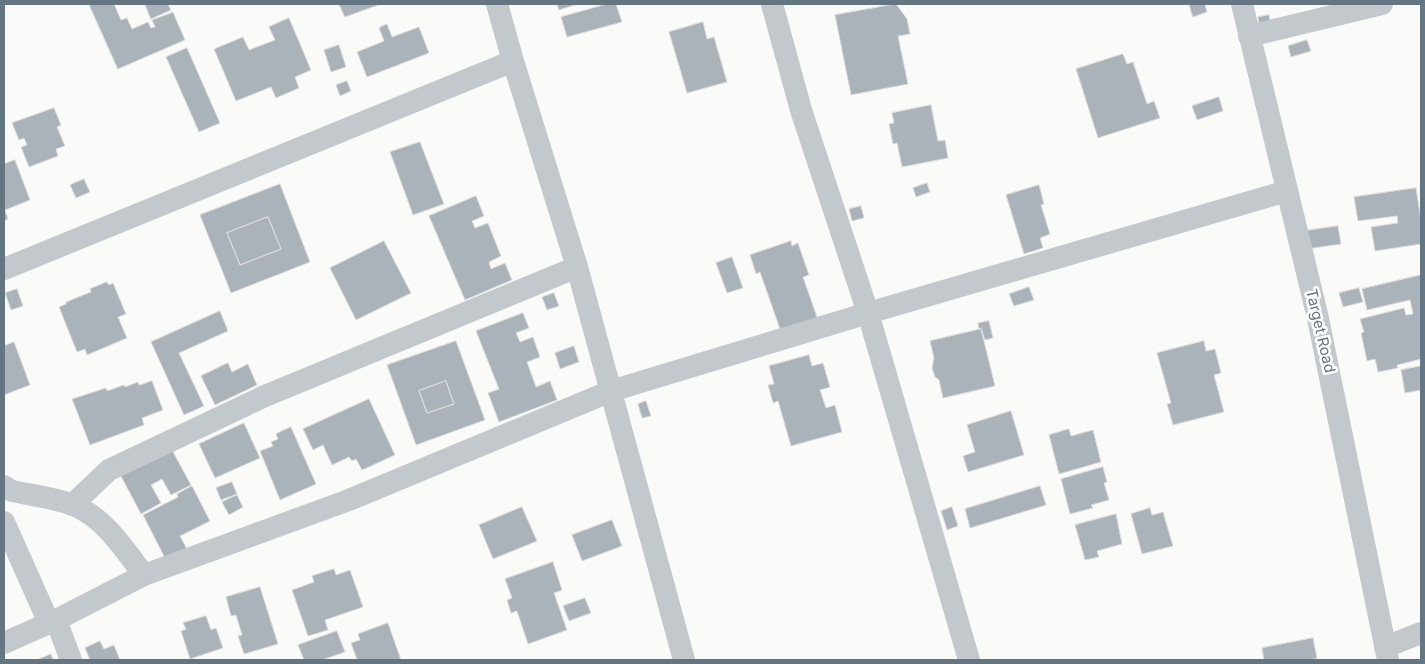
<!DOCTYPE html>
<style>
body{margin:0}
#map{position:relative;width:1425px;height:664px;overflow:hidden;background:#fafaf8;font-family:Inter,sans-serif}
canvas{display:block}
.frame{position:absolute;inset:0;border:5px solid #657683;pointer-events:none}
</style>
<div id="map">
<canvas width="1425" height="664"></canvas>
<div class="frame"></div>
</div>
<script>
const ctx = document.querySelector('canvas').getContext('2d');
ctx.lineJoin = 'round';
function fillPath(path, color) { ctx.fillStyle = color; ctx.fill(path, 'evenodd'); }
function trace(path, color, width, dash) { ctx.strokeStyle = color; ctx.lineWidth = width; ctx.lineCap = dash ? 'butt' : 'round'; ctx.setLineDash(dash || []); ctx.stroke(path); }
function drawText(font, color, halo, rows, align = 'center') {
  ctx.font = font + ' Inter,sans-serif'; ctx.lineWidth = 5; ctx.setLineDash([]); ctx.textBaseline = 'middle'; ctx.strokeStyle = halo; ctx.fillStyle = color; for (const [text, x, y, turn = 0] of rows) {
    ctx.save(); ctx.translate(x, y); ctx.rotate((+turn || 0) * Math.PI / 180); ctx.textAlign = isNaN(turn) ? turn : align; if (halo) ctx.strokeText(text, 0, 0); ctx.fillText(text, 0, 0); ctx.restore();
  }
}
const building = new Path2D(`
 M89,4H114L121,20L127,18L132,29L148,22L151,28L155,27L152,20L173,12L185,40L118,69Z
 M145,4H168L171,10L151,19Z
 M339,4H381L345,17Z
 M557,4H578L559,10Z
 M607,4H616L622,22L567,37L561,17Z
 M896,4L907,19L910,34L898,36L908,84L851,95L835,15Z
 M1189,4H1205L1207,12L1193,17Z
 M1269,15L1271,26L1260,28L1258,17Z
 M289,18L311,70L295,77L299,88L276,98L271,87L236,101L214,49L243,37L249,50L275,40L269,27Z
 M703,22L707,39L714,37L727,82L687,93L669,32Z
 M387,24L392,37L419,27L429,53L367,77L357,52L384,41L379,28Z
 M1307,40L1311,51L1291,57L1288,46Z
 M339,45L346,67L331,72L324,50Z
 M187,48L220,123L199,132L166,57Z
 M1123,54L1127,64L1133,62L1147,104L1154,101L1160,118L1098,138L1076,69Z
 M347,81L351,91L340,96L336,85Z
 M1219,97L1223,111L1197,120L1192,106Z
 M931,105L938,141L945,140L948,158L902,167L897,143L893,144L889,124L894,123L892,113Z
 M54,108L61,125L57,127L65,146L56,149L58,156L29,167L21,147L27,145L24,138L19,140L12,123Z
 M420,142L444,204L413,215L390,152Z
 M15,160L30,200L5,210L8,219L4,221V164Z
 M84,179L90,192L76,198L70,185Z
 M927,183L930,192L916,197L913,188Z
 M280,184L310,262L231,293L200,215ZM268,217L281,249L240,265L227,233Z
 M1039,185L1044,204L1041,205L1050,234L1040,238L1043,248L1024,254L1006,195Z
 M1416,188L1421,220V244L1375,251L1371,227L1398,223L1397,216L1358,221L1354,197Z
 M476,196L484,216L472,221L475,228L488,223L501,256L489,262L491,269L505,263L512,280L465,300L429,216Z
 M861,206L864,218L852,221L849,209Z
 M268,217L281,249L240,265L227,233Z
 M1338,226L1341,244L1307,249L1304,231Z
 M384,241L411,293L356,320L330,268Z
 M791,241L792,246L798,243L809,275L803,277L818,320L781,332L760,272L756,274L750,255Z
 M732,257L743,288L727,293L716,263Z
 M1421,275V359L1397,365L1398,368L1378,372L1375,359L1367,361L1361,333L1364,332L1360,319L1404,308L1406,315L1413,314L1410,300L1367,310L1362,289Z
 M107,282L109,285L113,283L126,314L118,317L127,338L87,355L85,349L77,352L59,307L66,304V302L91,292L90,289Z
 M1029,287L1034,300L1014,306L1009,294Z
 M1359,288L1363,302L1343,307L1339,293Z
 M17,289L23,306L11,310L5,293Z
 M554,293L559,306L547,310L542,297Z
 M220,311L228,331L179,353L204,406L184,415L151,342Z
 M523,313L529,328L516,333L520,342L533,337L540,357L527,362L536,387L550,381L557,400L499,422L488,393L499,389L476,331Z
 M989,321L993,338L985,340L981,328L979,329L978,323Z
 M981,329L995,386L943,398L939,380L935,377L932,368L934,358L930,341Z
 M456,341L485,420L416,445L387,365ZM446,381L454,404L427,413L419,391Z
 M1204,341L1206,351L1215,349L1221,373L1214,375L1224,412L1173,425L1167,404L1171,403L1157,353Z
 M14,342L30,385L4,395V346Z
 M574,346L579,362L560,369L555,353Z
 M809,355L812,366L823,363L830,387L820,390L826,408L835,405L842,432L791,446L778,401L773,403L768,385L774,384L769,366Z
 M228,363L232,372L248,364L257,385L215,405L201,376Z
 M1421,366V390L1405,393L1401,370Z
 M152,381L163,410L142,418L144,425L90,445L72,399L106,388L107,391L124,385L125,387L138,382L139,385Z
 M446,381L454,404L427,413L419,391Z
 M369,399L395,455L362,470L356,459L352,461L349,457L332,465L323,445L313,450L303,429Z
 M646,401L651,416L642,418L638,404Z
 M1011,411L1024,455L968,472L963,456L975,452L967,425Z
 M244,423L260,458L215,478L199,444Z
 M291,427L316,484L280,500L260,451L273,446L271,442L278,439L276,434Z
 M1069,429L1071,436L1093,430L1101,462L1059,474L1049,435Z
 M172,450L191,485L171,495L162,479L151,485L161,503L141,514L121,476Z
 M1103,467L1107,482L1104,483L1109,500L1091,505L1093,508L1070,514L1061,479Z
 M232,482L237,494L221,500L216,488Z
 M192,486L210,521L180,536L189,553L168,564L143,515L178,497L177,494Z
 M1040,486L1046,505L970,528L965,509Z
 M237,495L243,507L229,515L222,502Z
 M522,507L537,541L493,559L479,525Z
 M952,507L958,526L947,530L941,511Z
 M1150,508L1152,515L1163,512L1173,546L1142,554L1131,514Z
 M1116,514L1122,544L1097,551L1099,557L1085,560L1075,525Z
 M612,520L622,546L582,561L572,535Z
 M553,562L562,590L554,593L567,630L528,644L517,611L511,613L507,600L512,598L505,579Z
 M334,569L336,575L350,570L363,607L325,620L328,630L308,636L292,590L314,582L312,576Z
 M260,587L278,644L244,654L238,636L242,635L236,615L231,616L226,597Z
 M585,598L591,613L569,621L563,606Z
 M206,616L211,630L216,628L223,648L190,659L181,631L186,629L183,623Z
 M388,623L401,660H357L351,643L360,640L358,634Z
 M337,631L345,652L322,660H304L298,645Z
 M1313,638L1317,658L1310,660H1264L1262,648Z
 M100,641L104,649L114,645L120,660H90L85,648Z
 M51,654L53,660H37Z`);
fillPath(building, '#aab3b9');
trace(building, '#dcdcda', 1);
trace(new Path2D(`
 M497,4L513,61L577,267L684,660
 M772,4L801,110L868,313L969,660
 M1242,4L1317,314L1388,660
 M1249,36L1382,4
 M4,269L513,61
 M4,486L12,491C31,495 55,498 73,505C104,517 124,549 144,575
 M72,505L109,470L265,396L577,267
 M4,522L49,623
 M56,620L71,660
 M4,643L56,620L144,575L349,500L611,391L868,313L1287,191
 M1385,647L1421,633`), '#c3c8cc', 22);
drawText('15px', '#657683', '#fff', [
 ["Target Road",1320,331,77]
]);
</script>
